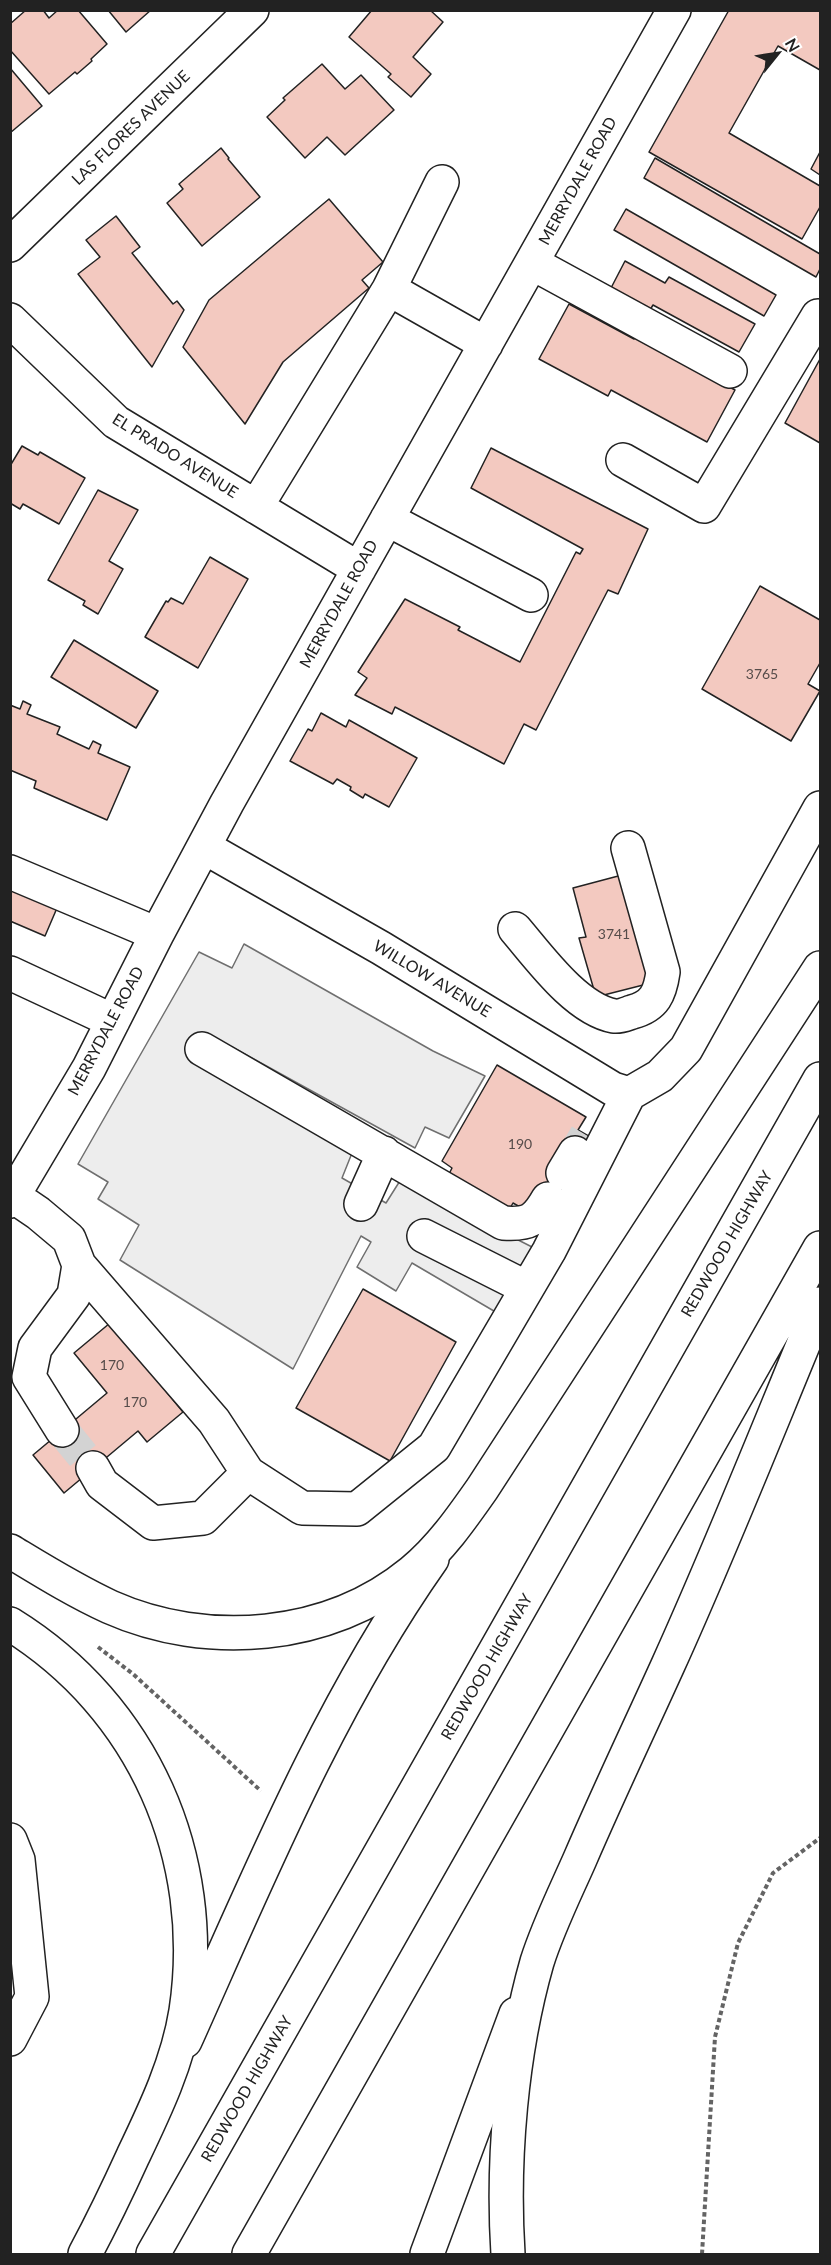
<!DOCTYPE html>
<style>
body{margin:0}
#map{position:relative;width:831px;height:2265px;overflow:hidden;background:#fff;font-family:Lato,sans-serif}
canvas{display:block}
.frame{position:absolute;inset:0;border:12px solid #222;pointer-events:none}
.north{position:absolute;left:747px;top:24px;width:60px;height:60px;-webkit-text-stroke:4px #fff;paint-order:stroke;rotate:60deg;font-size:16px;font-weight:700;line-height:24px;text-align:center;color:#222}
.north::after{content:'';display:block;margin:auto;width:21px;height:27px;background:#222;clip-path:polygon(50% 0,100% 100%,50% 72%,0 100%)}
</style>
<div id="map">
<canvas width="831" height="2265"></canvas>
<div class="frame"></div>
<div class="north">N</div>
</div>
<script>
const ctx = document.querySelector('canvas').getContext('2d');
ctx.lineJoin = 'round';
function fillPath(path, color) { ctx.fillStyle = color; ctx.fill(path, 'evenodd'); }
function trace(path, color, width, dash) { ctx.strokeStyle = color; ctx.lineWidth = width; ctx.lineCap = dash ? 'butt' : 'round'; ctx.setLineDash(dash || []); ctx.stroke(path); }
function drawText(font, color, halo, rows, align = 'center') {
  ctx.font = font + ' Lato,sans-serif'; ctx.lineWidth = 4.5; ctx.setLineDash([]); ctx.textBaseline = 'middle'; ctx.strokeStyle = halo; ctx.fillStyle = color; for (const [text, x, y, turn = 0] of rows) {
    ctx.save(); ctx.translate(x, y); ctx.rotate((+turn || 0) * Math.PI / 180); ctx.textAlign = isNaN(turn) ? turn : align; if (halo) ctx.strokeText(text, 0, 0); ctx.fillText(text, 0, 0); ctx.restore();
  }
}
const parking = new Path2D(`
 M244,944L433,1051L485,1076L449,1138L425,1127L415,1148L232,1047L219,1071L354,1148L342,1178L386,1203L403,1176L471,1216L534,1248L499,1314L412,1263L396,1291L357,1267L371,1242L361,1236L293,1369L120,1260L139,1225L98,1199L108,1182L78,1164L199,952L232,968Z`);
fillPath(parking, '#ededed');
trace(parking, '#6f6f6f', 1.5);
const building = new Path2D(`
 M26,10H43L49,18L58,10H78L107,44L91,59L92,61L77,74L75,72L49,94L10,50V24Z
 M108,10H151L126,32Z
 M372,10H430L443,22L413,57L431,74L411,97L388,77L391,74L349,37Z
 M729,10H820V70L778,46L729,133L820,186V207L802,239L649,152Z
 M322,64L345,89L361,75L394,110L345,155L327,137L305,158L267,117L285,100L283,98Z
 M10,68L42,106L10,133Z
 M221,148L229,158L228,159L260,197L202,246L167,203L183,189L179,184Z
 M820,152V175L811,169Z
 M655,158L820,254V269L816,277L644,178Z
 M329,199L383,262L362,280L369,288L283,362L245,424L183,347L209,300Z
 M626,209L776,295L764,316L614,230Z
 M116,216L140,247L132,253L173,304L177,301L184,310L152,367L78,274L100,257L86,240Z
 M625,261L665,283L669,277L755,324L739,352L653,305L650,310L611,288Z
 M569,304L634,339L636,336L735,390L707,442L611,390L608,396L539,359Z
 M820,359V443L785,423Z
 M22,446L38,455L40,452L85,478L59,524L23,504L20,509L10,503V466Z
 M491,448L648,529L618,594L608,590L536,730L524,724L504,764L395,707L392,714L355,695L367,678L358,672L405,599L460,627L458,630L520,662L576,552L580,554L583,549L471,488Z
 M98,490L138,510L109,561L123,569L98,614L83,605L85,601L48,580Z
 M210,557L248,579L198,668L145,637L166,601L168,602L171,598L183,604Z
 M760,586L820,620V663L808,684L820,691L791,741L702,689Z
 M74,640L158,691L136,728L51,677Z
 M23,701L31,705L27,714L60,727L57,734L89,749L93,741L101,745L98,753L130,767L107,820L34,788L36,781L10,770V705L20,709Z
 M321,713L346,727L349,720L417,758L389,807L365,794L363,798L350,790L351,787L337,779L333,784L290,761L308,729L312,731Z
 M622,875L655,982L596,997L579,938L586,937L573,888Z
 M10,888L57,908L45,936L10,921Z
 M497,1065L586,1117L578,1130L592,1138L553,1201L527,1211L513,1203L509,1210L445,1182L452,1168L442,1161Z
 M363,1289L456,1342L390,1461L296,1408Z
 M110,1323L183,1412L147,1442L138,1431L64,1493L33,1455L107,1393L74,1353Z`);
fillPath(building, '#f3c9c0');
trace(building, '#222', 1.5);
trace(new Path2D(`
 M575,1153L586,1135
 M62,1430L93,1468`), '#d3d3d3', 33, [33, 16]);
const minor = new Path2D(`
 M10,245L252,10
 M532,263L730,371
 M389,289L486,344
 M10,320L116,422L359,569
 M623,460L704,506L818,316
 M256,507L389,289L442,182
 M387,519L531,595
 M204,847L381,948L613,1089L629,1094L660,1076L686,1049L820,808
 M10,872L157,934
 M515,929C539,957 576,1009 614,1016C620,1017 626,1014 632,1012C655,1006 660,993 663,972L628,848
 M10,973L113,1021
 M202,1049L503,1223C529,1225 536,1220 548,1199
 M563,1173L575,1153
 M13,1196L38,1213L69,1239L79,1265L74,1295L35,1348L29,1377L62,1430
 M10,1201L89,1068L157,934L227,803L674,10
 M361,1204L384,1153
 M424,1236L527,1288
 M79,1265L214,1421L248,1473L302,1508L357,1509L434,1447L549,1251L629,1094
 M93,1468L102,1484L153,1523L203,1518L248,1473
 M10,1840L18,1860L32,1997L10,2039
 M185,2041C258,1878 329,1705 432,1559
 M427,2254L516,2014`);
const highway = new Path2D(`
 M10,1551C43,1571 75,1591 110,1607C207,1650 329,1640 412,1572C440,1549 461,1519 482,1489L820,968
 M10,1624C144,1707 209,1857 186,2011C178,2062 155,2110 133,2156C118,2189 102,2222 85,2254
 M153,2254L820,1079
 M249,2254L820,1248
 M508,2254C502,2160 511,2053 537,1962C548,1927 565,1893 580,1859C608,1794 639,1729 668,1665C722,1546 770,1424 820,1304`);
trace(minor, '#222', 36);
trace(highway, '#222', 36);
trace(new Path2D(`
 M98,1647L133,1674L261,1791
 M702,2254L715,2037L738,1943L773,1873L820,1838`), '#646464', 4, [4.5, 3]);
trace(minor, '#fff', 33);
trace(highway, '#fff', 33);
drawText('14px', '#564c4a', null, [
 ["3765",762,674],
 ["3741",614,934],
 ["190",520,1144],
 ["170",112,1365],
 ["170",135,1402]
]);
drawText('16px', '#222', '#fff', [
 ["LAS FLORES AVENUE",131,128,-44],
 ["MERRYDALE ROAD",578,181,-61],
 ["EL PRADO AVENUE",175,456,32],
 ["MERRYDALE ROAD",339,604,-61],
 ["WILLOW AVENUE",432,979,31],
 ["MERRYDALE ROAD",106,1031,-62],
 ["REDWOOD HIGHWAY",727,1244,-60],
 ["REDWOOD HIGHWAY",487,1667,-60],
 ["REDWOOD HIGHWAY",247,2089,-60]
]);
</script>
